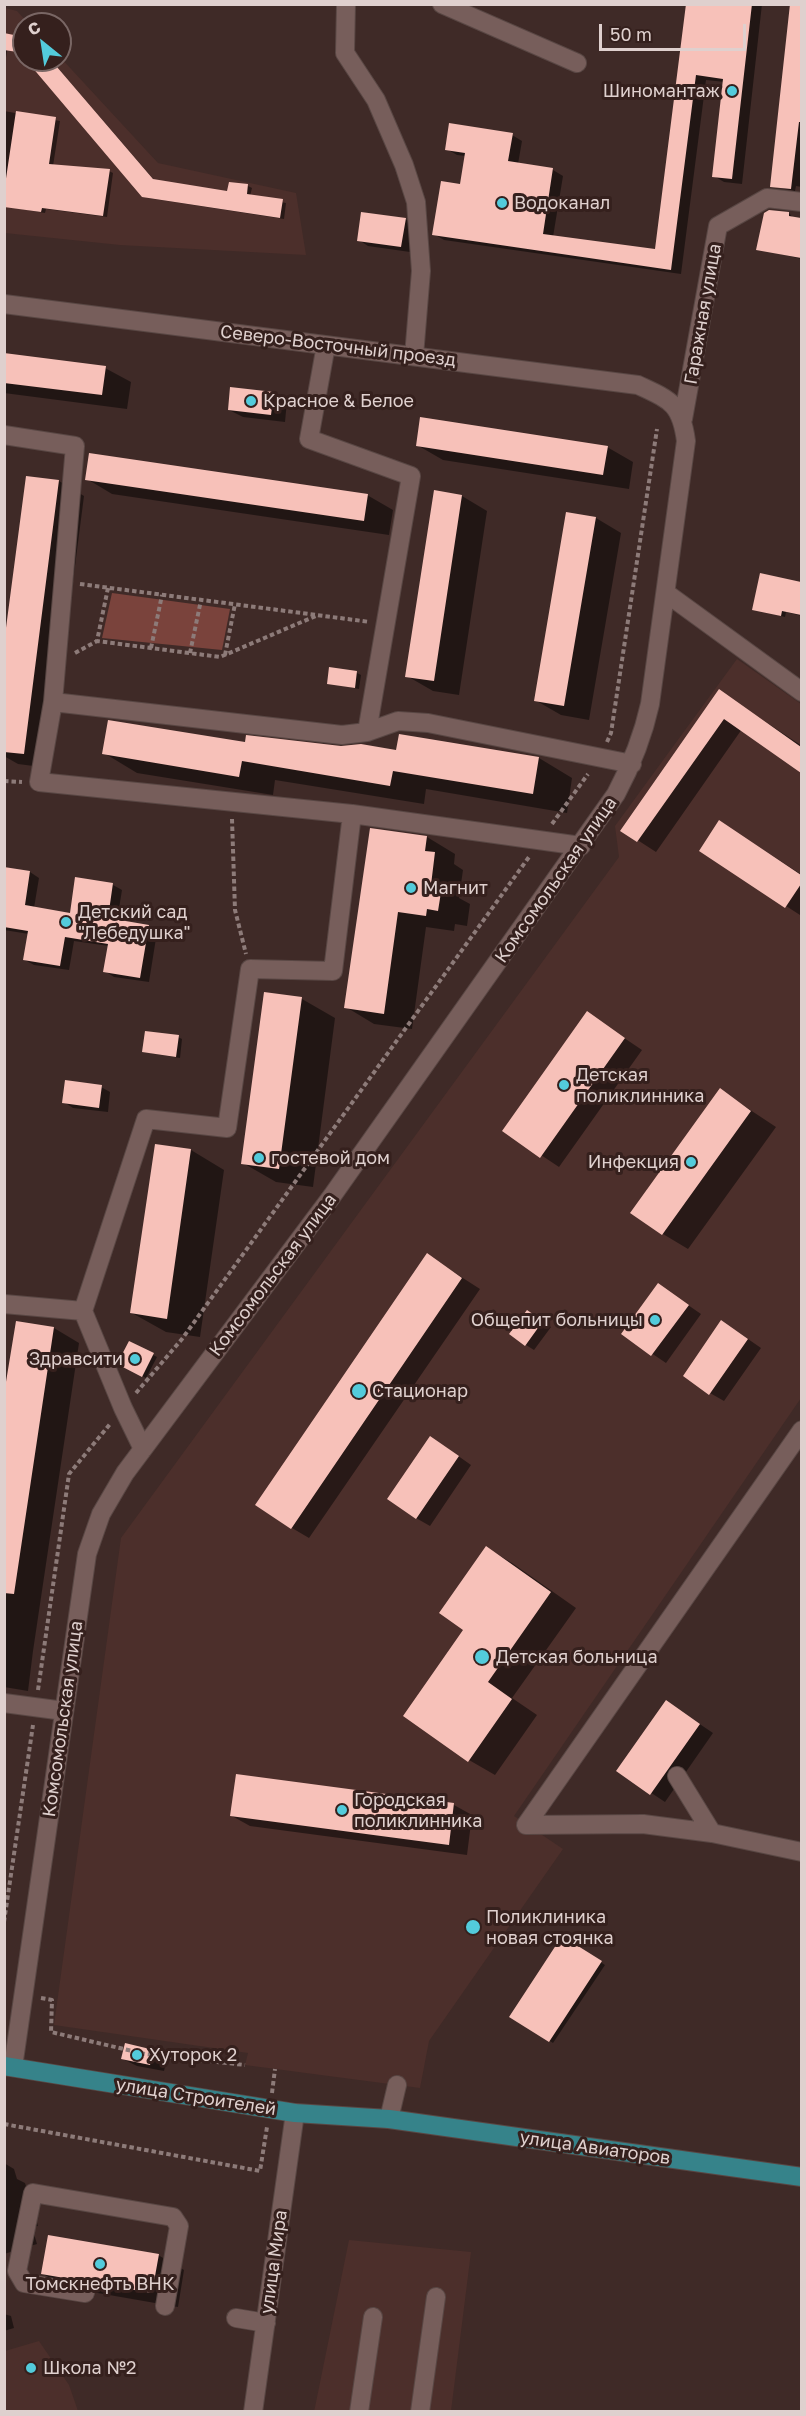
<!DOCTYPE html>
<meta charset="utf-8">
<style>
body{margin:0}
#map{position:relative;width:806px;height:2416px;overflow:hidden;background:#3f2a27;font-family:"Golos Text",sans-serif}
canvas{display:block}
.frame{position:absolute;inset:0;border:6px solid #dfd0ce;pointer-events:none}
.north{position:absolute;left:12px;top:12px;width:60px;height:60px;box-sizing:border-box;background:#35201d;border:2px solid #796664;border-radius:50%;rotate:330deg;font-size:16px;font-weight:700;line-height:24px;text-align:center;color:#dfd0ce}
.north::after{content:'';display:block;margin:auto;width:21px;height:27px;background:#53cbdb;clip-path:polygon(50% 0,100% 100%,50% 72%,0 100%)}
.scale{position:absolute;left:599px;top:24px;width:147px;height:27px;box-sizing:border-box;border:3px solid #dfd0ce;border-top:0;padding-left:8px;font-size:18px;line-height:21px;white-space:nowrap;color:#dfd0ce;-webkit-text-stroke:4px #35201d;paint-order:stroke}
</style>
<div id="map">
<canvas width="806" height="2416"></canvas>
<div class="frame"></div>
<div class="north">С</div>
<div class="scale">50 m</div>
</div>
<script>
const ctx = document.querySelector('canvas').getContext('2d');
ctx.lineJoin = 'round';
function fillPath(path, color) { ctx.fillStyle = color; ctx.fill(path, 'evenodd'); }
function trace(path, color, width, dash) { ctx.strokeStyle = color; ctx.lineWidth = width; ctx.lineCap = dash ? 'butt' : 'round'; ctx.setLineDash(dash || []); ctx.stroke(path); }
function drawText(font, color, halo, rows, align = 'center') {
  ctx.font = font + ' "Golos Text",sans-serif'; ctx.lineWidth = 6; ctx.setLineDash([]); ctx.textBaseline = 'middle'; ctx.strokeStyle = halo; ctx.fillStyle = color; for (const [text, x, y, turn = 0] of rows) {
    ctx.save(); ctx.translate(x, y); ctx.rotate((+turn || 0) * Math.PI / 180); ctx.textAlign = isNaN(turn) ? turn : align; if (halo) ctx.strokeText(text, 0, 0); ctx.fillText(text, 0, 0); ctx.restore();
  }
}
fillPath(new Path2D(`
 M5,8L17,11L29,24H24V60H60V57L158,163L296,193L306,255L120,245L5,233Z
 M737,659L801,704V1398L514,1816L563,1849L429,2041L420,2088L245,2065L248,2053L54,2025L121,1538L619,857L615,826Z
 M349,2240L471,2252L451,2411L314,2412Z
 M39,2341L69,2385L78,2411H5V2351Z`), '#4c2f2b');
fillPath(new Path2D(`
 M112,593L230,609L222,650L102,638Z`), '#7a433c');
fillPath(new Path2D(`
 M688,4H762L742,184L724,182L714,176L725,82L706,80L681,274L444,240L434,234L461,186L466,156L457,155L447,149L512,135L522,141L518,164L553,170L563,176L553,237L656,250Z
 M791,4H802V187L796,186L795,191L771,186Z
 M4,35L24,38V56L9,39L4,70Z
 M28,60H51L155,181L229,192L248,186L252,188L250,196L286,203L284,219L148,198L143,196Z
 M4,111L60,121L53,166L109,171L113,173L107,217L46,209L45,213L4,206Z
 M789,213L793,218L802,220V259L758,249Z
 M405,219L414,224L410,252L368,246L359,240Z
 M4,355L105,368L131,382L127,409L4,393Z
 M273,393L287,401L285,422L243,417L229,410Z
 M417,445L607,447L633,462L629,489L443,460Z
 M87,479L367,495L393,510L389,535L112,494Z
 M59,481L84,496L49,768L18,764L4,756V655Z
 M462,496L487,511L459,695L433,691L407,676Z
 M596,518L621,533L589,720L561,715L535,700Z
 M761,575L802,583V616L786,612L785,617L754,609Z
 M357,673L361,675L359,689L328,683Z
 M719,691L802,746V771L742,729L656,852L622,830Z
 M400,735L539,758L572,778L567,813L426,789L424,804L275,780L273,795L137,773L104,753L246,744L397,752Z
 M733,830L802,875V912L800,915L701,851Z
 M427,837L455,854L454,864L463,870L459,898L470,904L467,926L455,924L454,931L426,927L412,1029L374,1024L346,1007Z
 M4,868L30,872L39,878L34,908L71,914L76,879L113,885L122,890L117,921L148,926L157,932L149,982L114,977L105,971L109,946L74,941L69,970L34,965L25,960L29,934L4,930Z
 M266,994L302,999L335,1018L313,1187L276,1182L243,1163Z
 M587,1013L642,1050L559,1167L505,1131Z
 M178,1037L182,1039L180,1058L144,1052Z
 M101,1087L110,1092L108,1112L73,1108L64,1102Z
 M720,1090L776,1127L688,1249L663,1234Z
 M191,1150L224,1170L200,1337L166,1332L132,1313Z
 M427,1255L480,1289L309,1538L292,1528Z
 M659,1285L701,1314L666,1363L623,1334Z
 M536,1317L551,1327L534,1350L526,1345Z
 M54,1328L79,1343L33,1651L28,1691L4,1687V1404Z
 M735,1330L761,1348L724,1401L710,1393Z
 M130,1343L157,1357L146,1378L119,1364Z
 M444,1446L471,1465L430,1526L416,1518Z
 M487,1548L512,1563L576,1608L512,1698L537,1715L495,1775L469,1760L405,1715L465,1630Z
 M667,1702L713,1733L665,1802L618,1771Z
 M237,1776L454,1805L472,1815L467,1855L250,1826L232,1816Z
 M563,1938L605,1965L553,2043L511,2016Z
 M153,2051L167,2059L164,2071L137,2066L123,2059Z
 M4,2163L14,2169L17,2179L25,2183L38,2226L32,2227L37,2244L4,2254Z
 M158,2255L184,2270L178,2307L69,2288L43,2274Z
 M4,2314L11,2316L14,2328L4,2331Z`), '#0007');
fillPath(new Path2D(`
 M686,4H752L732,179L712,177L723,79L696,75L671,270L432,235L441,181L460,184L465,153L445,150L449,123L513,133L508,161L553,168L543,234L655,249Z
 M790,4H801V122H799L791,189L770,187Z
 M4,33L24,37V53L4,50Z
 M26,60H51L153,179L227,191L229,182L248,184L247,194L283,199L280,218L142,197Z
 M16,111L56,117L49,164L110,169L103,216L42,208L41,212L4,207V192Z
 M769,210L789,212V216L801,218V258L756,250L764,213Z
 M361,212L406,218L401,247L357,241Z
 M4,353L106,366L102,395L4,383Z
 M230,387L274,392L271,415L228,410Z
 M420,417L608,446L603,475L416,446Z
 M89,453L368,494L364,521L85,480Z
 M26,476L59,480L24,754L4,752V643Z
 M434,490L462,495L434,681L405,677Z
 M566,512L596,517L564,706L534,701Z
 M760,573L801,582V615L782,611L781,616L752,610Z
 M329,667L357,671L355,688L327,684Z
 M719,689L801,747V773L724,719L637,842L620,831Z
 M108,720L245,742L246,735L341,746L361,744L396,750L399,734L539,757L533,794L393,771L390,786L242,761L239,777L102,754Z
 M719,820L801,875V884L785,908L699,851Z
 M370,828L427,836L425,851L435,852L431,885L442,886L438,911L427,909L426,916L398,912L384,1014L344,1008Z
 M4,867L30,871L25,905L70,913L75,877L113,883L108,918L149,925L140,978L103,972L108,944L65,937L60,966L23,960L28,931L4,927Z
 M264,992L302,997L279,1169L241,1164Z
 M587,1011L625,1038L540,1158L502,1131Z
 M145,1031L179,1035L176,1057L142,1052Z
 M65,1080L102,1085L99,1108L62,1103Z
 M720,1088L751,1111L662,1235L630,1213Z
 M155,1144L191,1149L167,1319L130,1313Z
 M427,1253L462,1278L291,1529L255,1505Z
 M658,1283L689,1305L651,1356L621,1334Z
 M527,1310L543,1321L525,1346L509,1334Z
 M721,1320L748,1339L709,1395L683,1376Z
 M16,1321L54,1327L14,1594L4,1593V1394Z
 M129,1341L154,1353L142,1377L117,1364Z
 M430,1436L459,1456L416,1519L387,1499Z
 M486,1546L551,1592L488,1682L512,1699L468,1762L403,1716L463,1630L439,1613Z
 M666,1700L700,1724L650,1795L616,1771Z
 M236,1774L454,1803L449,1845L230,1816Z
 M562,1936L602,1961L549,2042L509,2017Z
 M125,2043L154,2050L150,2065L121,2059Z
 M48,2235L159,2254L152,2293L41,2274Z`), '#f7c1b9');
const minor = new Path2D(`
 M346,4L345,53L376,100L404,165L416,202L421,271L414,356
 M442,4L577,63
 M4,304L638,385C670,400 681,403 686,441L650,704C643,736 632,764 616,794L332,1196L125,1473L101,1514L87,1554L13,2067
 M326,345L309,439L411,476L367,732
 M683,419L718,226L767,198L802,202
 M4,435L75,446L53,702L342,735L367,732L398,721L428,723L632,764
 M666,593L802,692
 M53,702L39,782L352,814
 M4,1304L83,1311L123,1408L143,1449
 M83,1311L146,1119L227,1128L250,969L333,971L352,814L581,846
 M4,1703L64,1711
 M677,1776L712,1833
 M526,1825L802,1430
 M526,1825L643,1824L712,1833L802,1852
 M389,2119L397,2085
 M85,2293L24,2283L17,2271L33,2193L173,2217L179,2226L165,2306
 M236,2318L266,2323
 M253,2412L295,2113
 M359,2412L373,2317
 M420,2412L436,2297`);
const major = new Path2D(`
 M4,2066L295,2113L389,2119L802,2177`);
trace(minor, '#594744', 20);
trace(major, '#594744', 20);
trace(new Path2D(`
 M80,584L370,622
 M108,588L97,641L220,657L318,615
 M151,648L162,595
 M75,653L97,641
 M190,653L201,600
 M225,655L235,604
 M607,742L611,733L657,429
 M4,781L22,782
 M232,819L235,910L246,954
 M552,824L588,774
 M136,1393L182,1339L529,857
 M38,1690L69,1474L110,1424
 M4,1922L33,1725
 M41,1998L52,2000L51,2032L145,2054L245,2065
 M272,2093L275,2069
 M4,2124L260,2171L267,2127`), '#8d7b79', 4, [4.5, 3]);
trace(minor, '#775e5b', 18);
trace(major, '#36838a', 18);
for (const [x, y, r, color] of [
 [732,91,6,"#53cbdb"],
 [502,203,6,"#53cbdb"],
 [251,401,6,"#53cbdb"],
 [411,888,6,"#53cbdb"],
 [66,922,6,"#53cbdb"],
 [564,1085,6,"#53cbdb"],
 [259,1158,6,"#53cbdb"],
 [691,1162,6,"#53cbdb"],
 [655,1320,6,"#53cbdb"],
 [135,1359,6,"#53cbdb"],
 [359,1391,8,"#53cbdb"],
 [482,1657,8,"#53cbdb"],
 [342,1810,6,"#53cbdb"],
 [473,1927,8,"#53cbdb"],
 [137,2055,6,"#53cbdb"],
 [100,2264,6,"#53cbdb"],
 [31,2368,6,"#53cbdb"]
]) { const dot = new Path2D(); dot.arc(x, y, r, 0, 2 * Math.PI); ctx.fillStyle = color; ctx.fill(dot); trace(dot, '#35201d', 2); }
drawText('18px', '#dfd0ce', '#35201d', [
 ["Шиномантаж",720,91,"right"],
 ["Водоканал",514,203],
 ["Красное & Белое",263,401],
 ["Магнит",423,888],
 ["Детский сад",78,912],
 ["\"Лебедушка\"",78,933],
 ["Детская",576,1075],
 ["поликлинника",576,1096],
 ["гостевой дом",271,1158],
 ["Инфекция",679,1162,"right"],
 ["Общепит больницы",643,1320,"right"],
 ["Здравсити",123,1359,"right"],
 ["Стационар",372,1391],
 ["Детская больница",496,1657],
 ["Городская",354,1800],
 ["поликлинника",354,1821],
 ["Поликлиника",486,1917],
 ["новая стоянка",486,1938],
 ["Хуторок 2",149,2055],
 ["Томскнефть ВНК",100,2284,"center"],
 ["Школа №2",43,2368]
], 'left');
drawText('18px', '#dfd0ce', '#35201d', [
 ["Гаражная улица",703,314,-80],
 ["Северо-Восточный проезд",338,346,7],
 ["Комсомольская улица",556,880,-55],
 ["Комсомольская улица",273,1275,-53],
 ["Комсомольская улица",63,1719,-82],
 ["улица Строителей",196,2097,9],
 ["улица Авиаторов",595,2148,8],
 ["улица Мира",274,2262,-82]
]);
</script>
